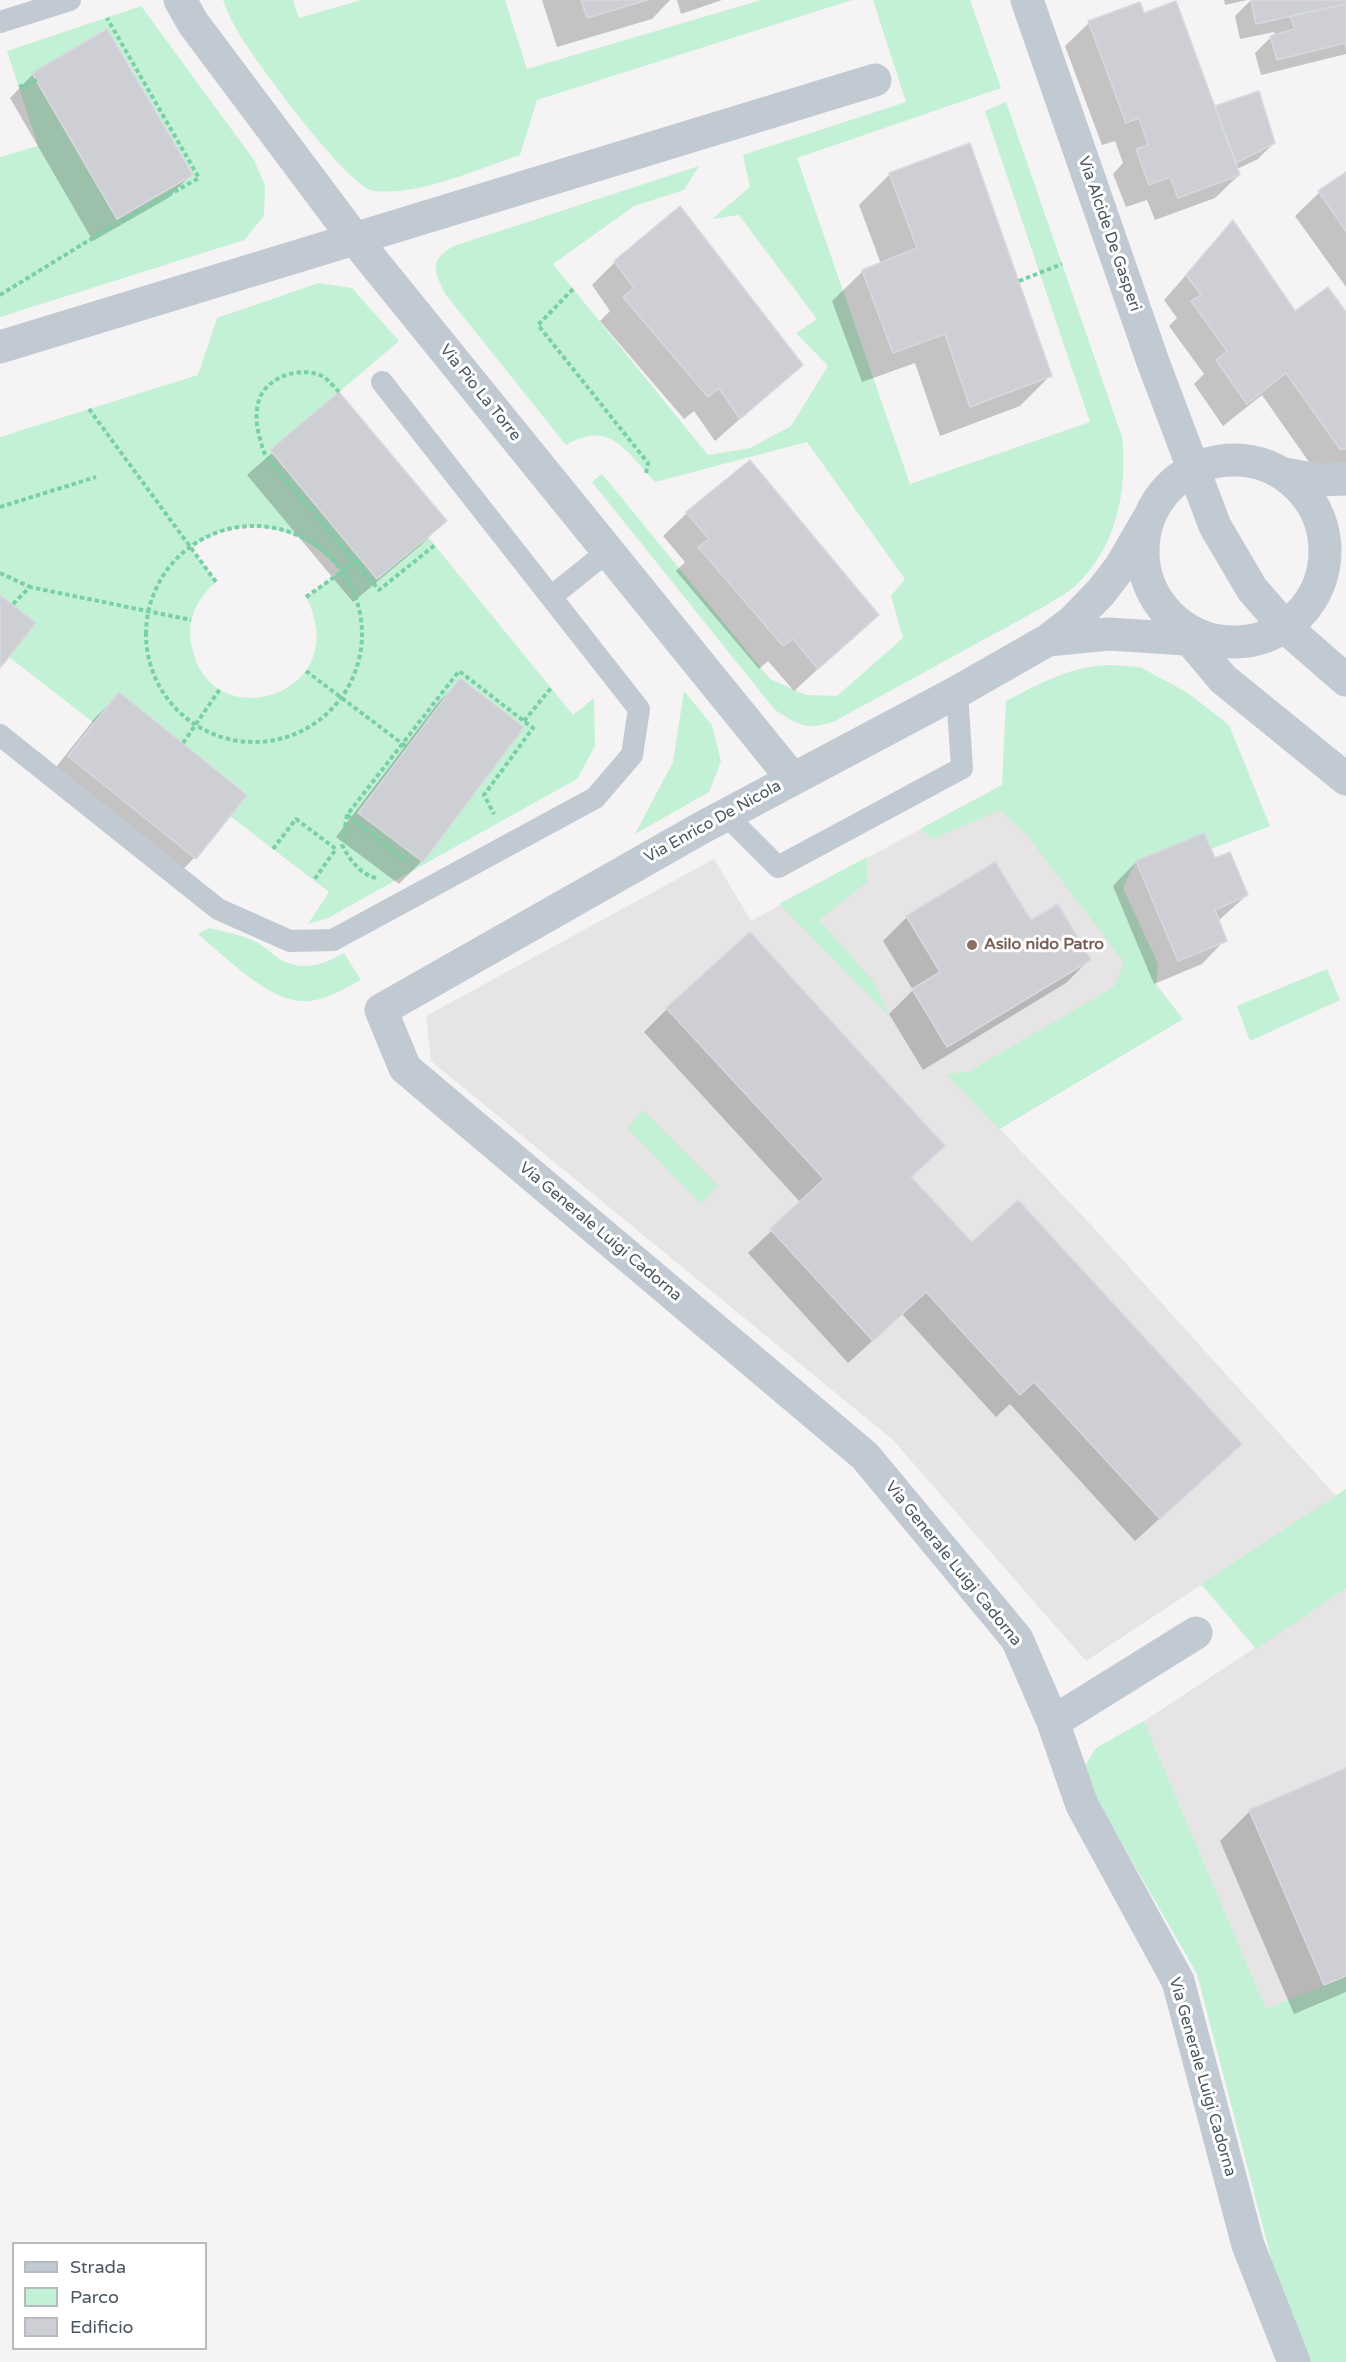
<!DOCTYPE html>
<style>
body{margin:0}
#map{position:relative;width:1346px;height:2362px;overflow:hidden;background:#f5f3f3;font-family:"Varela Round",sans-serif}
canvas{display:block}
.legend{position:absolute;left:12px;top:2242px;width:195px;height:108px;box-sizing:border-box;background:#fff;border:2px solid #b7bbc0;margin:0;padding:8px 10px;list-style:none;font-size:18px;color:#4a5661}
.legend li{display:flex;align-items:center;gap:12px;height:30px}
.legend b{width:30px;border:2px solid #b7bbc0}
</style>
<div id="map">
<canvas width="1346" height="2362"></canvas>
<ul class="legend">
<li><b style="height:8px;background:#c1cad2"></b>Strada</li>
<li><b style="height:16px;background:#c3f1d5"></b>Parco</li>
<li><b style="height:16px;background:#cdcfd5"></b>Edificio</li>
</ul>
</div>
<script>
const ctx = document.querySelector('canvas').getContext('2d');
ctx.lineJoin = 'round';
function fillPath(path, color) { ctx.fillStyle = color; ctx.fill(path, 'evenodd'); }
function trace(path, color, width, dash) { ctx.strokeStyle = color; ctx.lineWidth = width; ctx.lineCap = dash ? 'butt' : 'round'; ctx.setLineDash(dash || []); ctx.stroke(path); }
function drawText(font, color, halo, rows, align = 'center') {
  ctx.font = font + ' "Varela Round",sans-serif'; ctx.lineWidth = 6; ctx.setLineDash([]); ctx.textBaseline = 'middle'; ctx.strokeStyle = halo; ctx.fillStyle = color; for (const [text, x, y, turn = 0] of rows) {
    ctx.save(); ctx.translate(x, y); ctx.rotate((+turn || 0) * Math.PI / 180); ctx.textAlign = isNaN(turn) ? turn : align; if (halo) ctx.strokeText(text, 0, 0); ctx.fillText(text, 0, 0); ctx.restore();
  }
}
fillPath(new Path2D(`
 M1002,785L1183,1019L1000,1129L1092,1226L1336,1496L1086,1661L893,1440L431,1061L426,1016L714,859L751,921Z
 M1346,1588V1976L1266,2009L1144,1721Z`), '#e6e4e5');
fillPath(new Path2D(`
 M223,0H293L299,18L361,0H505L527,69L761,0H852L537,100L520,155C477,169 420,196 374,191C348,188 258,64 241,37C234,26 227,12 223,0Z
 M873,0H970L1001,88L797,158L910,484L1090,422L985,111L1006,102L1122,437C1128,491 1116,549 1074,587C1066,594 1055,599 1047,605L835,721C806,731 799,725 775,710L592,482L602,474L770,679L806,695L837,696L903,638L891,596L905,579L807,442L655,482C626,452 611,419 566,445L446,295C434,272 428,260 454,246L699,166L684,190L634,206L553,264L708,455L750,448L791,426L828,366L796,333L817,319L739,215L712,219L750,187L743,155L906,102Z
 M141,6L254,160L265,185L264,216L244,240L0,317V157L38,146L7,51ZM108,30L193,174V175L32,73Z
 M319,283L352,288L399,341L270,451L377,579L428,537L573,715L594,698L595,746L577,779L328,918L308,924L329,892L230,816L247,794L119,692L94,723L9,657L36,623L0,595V437L198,375L217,318ZM246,526C290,529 311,539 342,571L306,597C357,695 210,740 192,647C186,620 196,600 216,582L190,547L218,532ZM460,679L524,727L423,861Z
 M1112,665L1140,667L1188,693L1229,725L1270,826L1211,849L1204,833L1136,861L1123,888L1158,964L1156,985L1183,1019L999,1129L946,1074L968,1072L1114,987L1124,962L1026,834L1000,810L933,839L920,829L1002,785L1006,701C1043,682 1070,666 1112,665Z
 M684,691L712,725L721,761L709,792L635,834L673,762Z
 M867,857V882L819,920L874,982L890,1017L779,904Z
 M209,928C226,932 243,935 258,943C267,948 273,955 281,960C303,972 325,964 344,953L361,980C345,988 328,999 310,1001C272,1006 225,956 198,934Z
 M1327,969L1340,1000L1250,1041L1237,1006Z
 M643,1110L718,1186L701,1204L627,1128Z
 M1346,1489V1588L1256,1649L1201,1584Z
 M1144,1721L1266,2009L1346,1976V2362H1310L1274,2269L1197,1974L1093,1793L1085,1766L1096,1748Z`), '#c3f1d5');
fillPath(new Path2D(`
 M542,0H670L652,19L557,47Z
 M677,0H722L681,14Z
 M1224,0H1247L1225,5Z
 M1251,0H1344L1346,54L1261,75L1255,53L1271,37L1276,36L1274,32L1240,39L1235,16Z
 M1143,15L1214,108L1258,93L1274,143L1258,159L1237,169L1239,175L1215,198L1155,220L1147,200L1126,207L1113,174L1123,163L1115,141L1102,145L1065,46L1089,23Z
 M33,74L191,175L168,198L93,241L10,98Z
 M969,145L1050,376L1020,406L940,436L915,363L862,382L832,301L863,271L881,264L859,205L889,175Z
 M1346,173V287L1295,216L1319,193Z
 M1233,222L1295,313L1346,315V472H1316L1262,395L1223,426L1194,384L1204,374L1169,326L1177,318L1164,300Z
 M615,262L801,365L715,441L694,411L684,419L600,321L610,311L592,285Z
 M339,394L445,521L421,545L353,602L247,475Z
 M687,513L877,615L794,691L768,661L759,669L676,571L685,562L663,536Z
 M460,680L422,861L399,884L336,837L437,704Z
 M119,694L245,795L194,858L171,882L45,781L95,718Z
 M1203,835L1214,860L1247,895L1218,921L1225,940L1202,964L1154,984L1113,886L1136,862Z
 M907,917L1031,922L1090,959L1066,983L923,1070L889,1014L913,990L883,941Z
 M667,1009L943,1146L910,1178L972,1245L1216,1467L1135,1541L1010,1404L996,1417L902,1314L848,1363L748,1253L801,1203L644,1032Z
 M1346,1770V1992L1294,2014L1220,1841L1250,1811Z`), '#0003');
const building = new Path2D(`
 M581,0H647L587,18Z
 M1251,0H1346V4L1256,24Z
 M1176,1L1240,175L1178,198L1170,177L1149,185L1136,149L1148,145L1139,118L1126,123L1088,21L1140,2L1144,13Z
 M1346,4V43L1277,60L1270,36L1295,29L1290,16Z
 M107,29L193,175L117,219L32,73Z
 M1259,91L1275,143L1236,163L1215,106Z
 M970,143L1052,376L970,407L945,334L893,353L862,270L917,248L889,173Z
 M1346,172V231L1318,191Z
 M680,206L803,365L740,419L719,388L708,397L623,297L634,288L614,261Z
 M1233,220L1295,311L1328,287L1346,312V449H1340L1286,373L1247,404L1216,360L1227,351L1191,301L1201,295L1186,275Z
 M339,392L447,521L377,579L270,450Z
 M750,460L879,615L818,669L793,639L783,646L698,547L709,539L686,512Z
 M0,595L36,623L0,668Z
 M460,678L524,727L423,862L358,813Z
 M119,692L247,795L196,859L68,756Z
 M1204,833L1215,858L1230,852L1248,895L1215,910L1227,941L1178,961L1136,861Z
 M995,862L1031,920L1058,904L1091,960L947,1047L912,989L940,972L906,916Z
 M750,932L945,1146L911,1177L972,1242L1018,1200L1242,1444L1160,1519L1034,1382L1020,1395L926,1292L873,1341L770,1229L824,1179L666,1008Z
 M1346,1768V1976L1324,1985L1249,1810Z`);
fillPath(building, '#cdcfd5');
trace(building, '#d7d9de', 1.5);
trace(new Path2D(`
 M19,87L37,80
 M1019,281L1062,264
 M573,289L538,325L648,463L646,473
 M0,295L104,231L199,178L107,18
 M339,392C334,387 328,379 322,376C301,366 267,376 259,400C253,419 259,437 265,455L379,590L435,545
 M89,409L216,582
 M0,507L96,477
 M146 634a108 108 0 1 1 216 0a108 108 0 1 1-216 0Z
 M0,573L30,587
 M306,597L360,559
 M13,604L30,587L191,620
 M306,671L408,748
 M524,721L551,688
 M183,743L220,689
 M347,815L407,862
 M273,849L296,819L336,849L314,880
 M376,878C360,874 350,860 342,845L347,815L459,671L533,728L484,795L494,814`), '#7ad0a6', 4, [4.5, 3]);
trace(new Path2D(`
 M0,22L70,0
 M552,596L608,551
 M0,735L218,909L290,941L333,940L595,798L632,755L639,709L382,382
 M726,815L778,867L962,768L957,692`), '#c1cad2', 22);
trace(new Path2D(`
 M180,0L193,23L354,238L792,778
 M1027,0L1153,362L1215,526L1252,589L1285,627L1346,680
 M0,347L875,80
 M1143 551a91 91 0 1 1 182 0a91 91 0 1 1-182 0Z
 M1284,474L1318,480L1346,479
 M1147,521L1121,566L1101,592L1074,620L1048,640L957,692L703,827L381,1010L405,1068L865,1456L1017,1639L1053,1722L1082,1805L1178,1981L1248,2245L1294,2362
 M1181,629L1223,679L1346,779
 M1048,640L1109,634L1201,640
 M1053,1722L1196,1633`), '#c1cad2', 33);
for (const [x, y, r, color] of [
 [972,945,6,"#8d6e63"]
]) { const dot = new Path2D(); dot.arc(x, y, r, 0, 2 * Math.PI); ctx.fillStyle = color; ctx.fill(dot); trace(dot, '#fff', 2); }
drawText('16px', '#4a5661', '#fff', [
 ["Via Alcide De Gasperi",1109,234,71],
 ["Via Pio La Torre",480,393,51],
 ["Via Enrico De Nicola",713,822,-29],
 ["Via Generale Luigi Cadorna",600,1232,40],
 ["Via Generale Luigi Cadorna",953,1564,51],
 ["Via Generale Luigi Cadorna",1202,2077,74]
]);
drawText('bold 16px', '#785e54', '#fff', [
 ["Asilo nido Patro",984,945]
], 'left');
</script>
